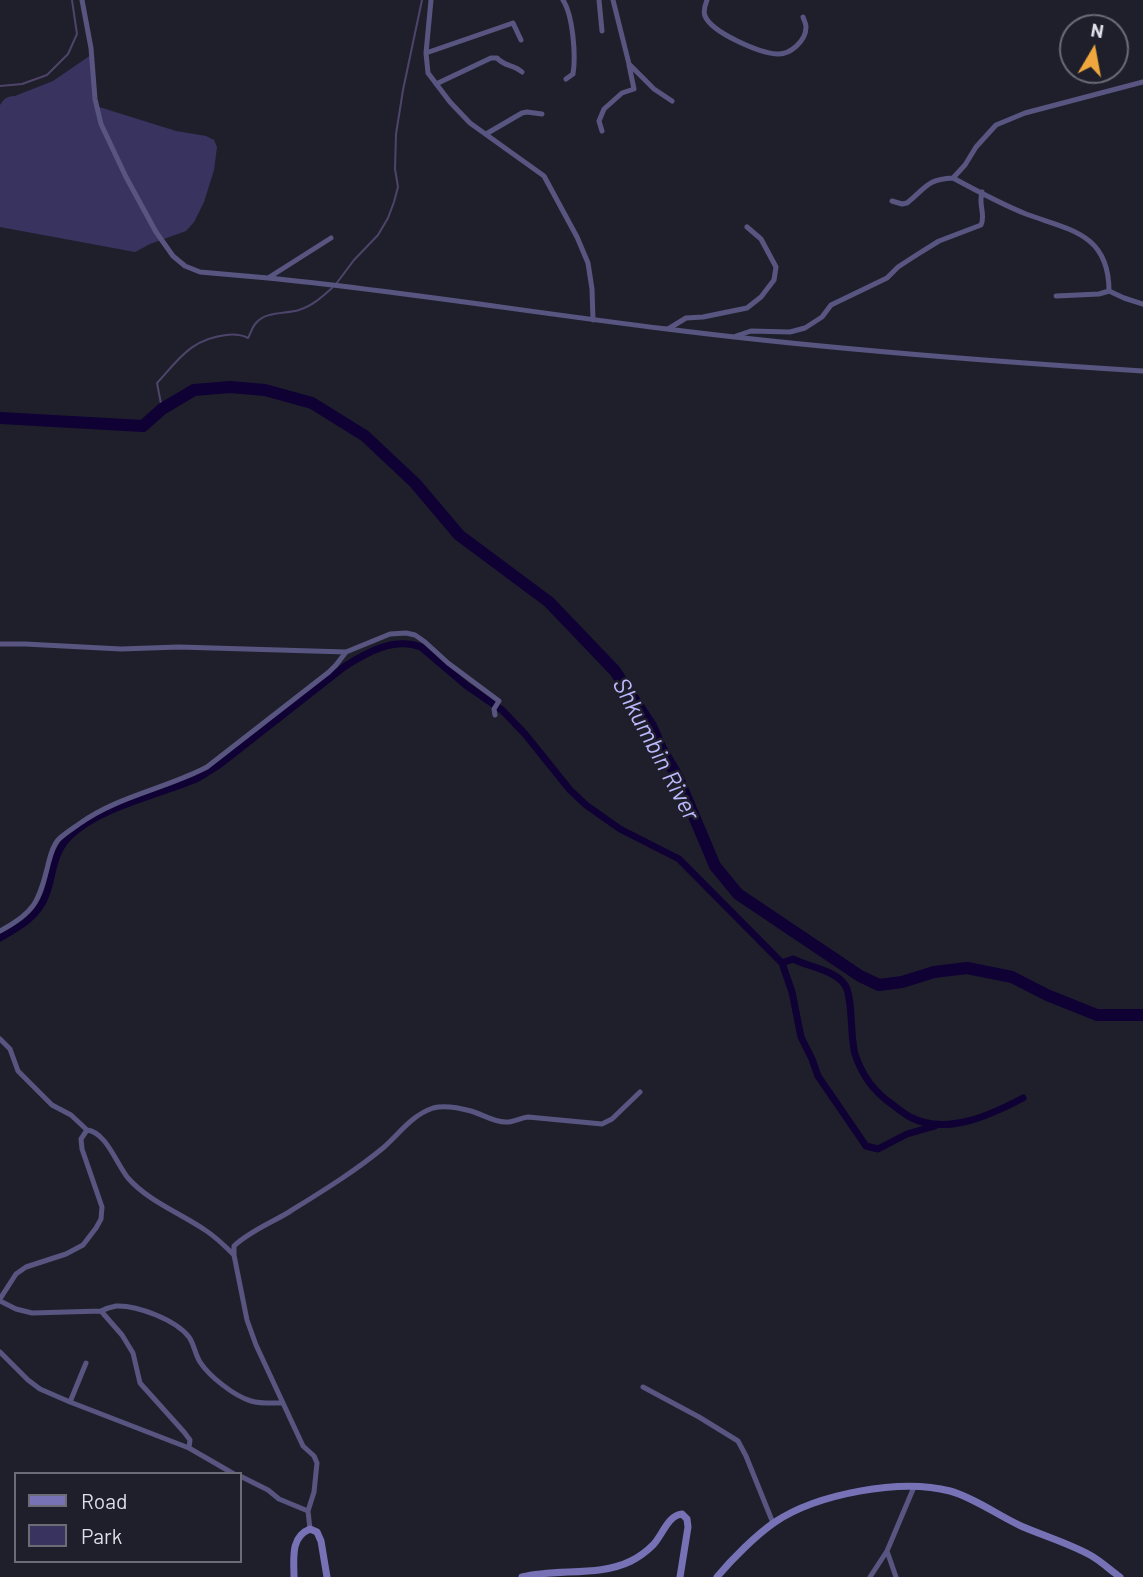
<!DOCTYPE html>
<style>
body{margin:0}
#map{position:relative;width:1143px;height:1577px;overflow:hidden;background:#1f1f2c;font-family:Barlow,sans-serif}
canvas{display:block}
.legend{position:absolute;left:14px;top:1472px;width:228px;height:91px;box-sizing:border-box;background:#1f1f2c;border:2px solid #6c6c77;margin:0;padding:9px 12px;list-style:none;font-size:21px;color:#dfdfe8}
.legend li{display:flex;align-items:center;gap:14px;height:35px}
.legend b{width:35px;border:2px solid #6c6c77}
.north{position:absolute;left:1059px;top:14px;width:70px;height:70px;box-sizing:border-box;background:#1f1f2c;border:2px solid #6c6c77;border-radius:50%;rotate:10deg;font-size:19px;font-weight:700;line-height:28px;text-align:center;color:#dfdfe8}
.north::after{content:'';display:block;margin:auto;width:24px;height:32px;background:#efa73d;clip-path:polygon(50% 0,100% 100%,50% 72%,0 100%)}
</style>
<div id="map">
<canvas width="1143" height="1577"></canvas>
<ul class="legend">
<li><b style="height:9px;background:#7772b6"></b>Road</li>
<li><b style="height:19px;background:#38345f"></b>Park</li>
</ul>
<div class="north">N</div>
</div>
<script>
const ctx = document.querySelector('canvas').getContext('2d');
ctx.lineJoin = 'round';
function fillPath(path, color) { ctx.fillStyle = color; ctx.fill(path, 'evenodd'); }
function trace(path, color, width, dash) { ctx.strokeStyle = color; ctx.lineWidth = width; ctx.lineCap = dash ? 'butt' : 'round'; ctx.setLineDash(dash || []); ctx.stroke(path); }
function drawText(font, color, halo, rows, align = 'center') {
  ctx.font = font + ' Barlow,sans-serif'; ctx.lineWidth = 5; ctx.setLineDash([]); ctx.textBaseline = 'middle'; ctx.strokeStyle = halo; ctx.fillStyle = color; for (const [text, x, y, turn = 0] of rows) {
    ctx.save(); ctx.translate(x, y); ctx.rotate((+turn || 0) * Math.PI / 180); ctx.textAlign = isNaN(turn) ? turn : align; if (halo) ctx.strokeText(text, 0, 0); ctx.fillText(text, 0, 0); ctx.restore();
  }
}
fillPath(new Path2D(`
 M91,55L96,106L176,131L206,136L214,140L217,147L214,170L204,202L194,222L186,231L150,244L135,252L0,227V105C4,99 7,96 15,96L53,81Z`), '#38345f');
trace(new Path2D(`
 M0,86L22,84L47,75L68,54L77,34L72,0
 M336,284L354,260L378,235L388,218L394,202L398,187L395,169L396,134L403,90L422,0
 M162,409L157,383C179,359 191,339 226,335C234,334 240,334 248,338C251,333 252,327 256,323C266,311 286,314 299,310C312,306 322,297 332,288`), '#4e446a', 2);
trace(new Path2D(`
 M0,938C19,927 38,917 46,895C54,874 52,853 70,836C100,807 158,795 196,779C204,775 212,769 219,765L344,667C367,652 394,637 421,647L467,686L502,710L525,734L570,790L586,805L620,829L679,859L782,963L793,959C809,967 835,970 845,985C853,997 850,1037 855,1054C862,1076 874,1092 893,1105C898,1109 904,1114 910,1117C946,1136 991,1115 1023,1098
 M782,963L792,992L801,1037L812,1059L818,1076L866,1146L878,1149L907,1134L935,1126`), '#100134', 7);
trace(new Path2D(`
 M0,418L143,426L162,409L194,390L230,387L265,390L312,403L365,436L415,483L459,535L549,602L615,671L651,726L661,749L677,776L715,866L738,894L860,976L879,985L902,982L934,972L967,968L1012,977L1047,995L1097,1015H1143`), '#100134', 12);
trace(new Path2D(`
 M82,0L91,48L95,99L101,124L126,177L156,232L173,256L185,266L200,272L268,278L331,238
 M431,0L426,53L428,73L450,102L470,123L544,176L577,237L588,263L592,289L593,320
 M563,0C573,15 576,56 573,74L566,79
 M599,0L602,31
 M613,0L629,64L654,89L672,101
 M707,0C705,5 703,11 705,16C712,33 760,53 777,54C790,55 806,41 806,27C806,24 804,20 803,17
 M426,53L513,23L521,40
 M436,84L491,58H497C505,67 513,64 522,72
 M602,131L599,121L604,109L622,93L634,89L629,65
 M486,134L522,113L527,112L542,114
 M953,178C977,191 1001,204 1026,214C1069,230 1109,233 1109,291L1099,294L1056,296
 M892,201L902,204L907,203C926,188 927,179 953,178L965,165L976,147L996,125L1025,113L1143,82
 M268,278C401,291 534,313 667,329C825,349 984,361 1143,371
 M1109,291L1124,298L1143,304
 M668,329L686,318L703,317L747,308L761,297L774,280L776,267L761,239L747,227
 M736,336L751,331L790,332L805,328L822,317L831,305L887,278L898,267L918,254L939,241L981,225C986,215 978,205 982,192
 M0,644H25L121,649L179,647L346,652L390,634L406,633L415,635L425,642L448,663L499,701L494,709L495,715
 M0,931C34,913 39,902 48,865C50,857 52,847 58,840C64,834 72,829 79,824C118,796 165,789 207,767L329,672L336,665L346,652
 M0,1039L10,1049L18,1071L52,1105L71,1115L87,1130
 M0,1299L16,1274L26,1267L66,1254L83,1245L96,1228L101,1219L102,1207L82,1149L81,1139L87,1130C106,1132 116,1163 128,1178C148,1201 180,1213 205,1230C216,1237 225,1246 234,1255
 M0,1301L16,1309L32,1313L101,1311L122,1335L133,1353L140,1383L184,1432L190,1440L189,1448L234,1474
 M101,1311C105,1309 111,1307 116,1306C137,1305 176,1320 189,1337C194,1344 195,1354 200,1362C209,1376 234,1396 251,1401C261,1404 272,1403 283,1403
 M0,1352L28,1380L40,1389L70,1402L189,1448
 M643,1387L699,1417L738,1441L746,1456L773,1523
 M70,1402L86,1363
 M240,1476L268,1490L279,1499L308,1511
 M310,1529L308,1511L314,1492L317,1463L314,1456L303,1446L256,1345L247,1320L234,1255V1246C250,1231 271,1223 289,1212C321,1192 354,1172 383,1148C399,1134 412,1115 433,1108C444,1105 460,1108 471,1111C482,1114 495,1123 507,1122C514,1122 520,1118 528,1117L602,1124L612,1119L640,1092
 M887,1551L896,1577
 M870,1577L887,1551L914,1487`), '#585580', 5);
trace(new Path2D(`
 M294,1577C294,1559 290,1537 310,1529L317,1532L321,1541L327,1577
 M522,1577C557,1568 599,1577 631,1561C639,1557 647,1551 653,1545C662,1536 668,1515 682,1514L687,1519L688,1527L680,1577
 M717,1577C732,1559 756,1535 775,1522C817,1494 900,1478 950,1491C975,1498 997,1515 1021,1526C1044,1536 1068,1543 1090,1555C1101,1561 1110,1570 1120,1577`), '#7772b6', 7);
drawText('italic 24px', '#bcb8fe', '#1f1f2c', [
 ["Shkumbin River",656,749,62]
]);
</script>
